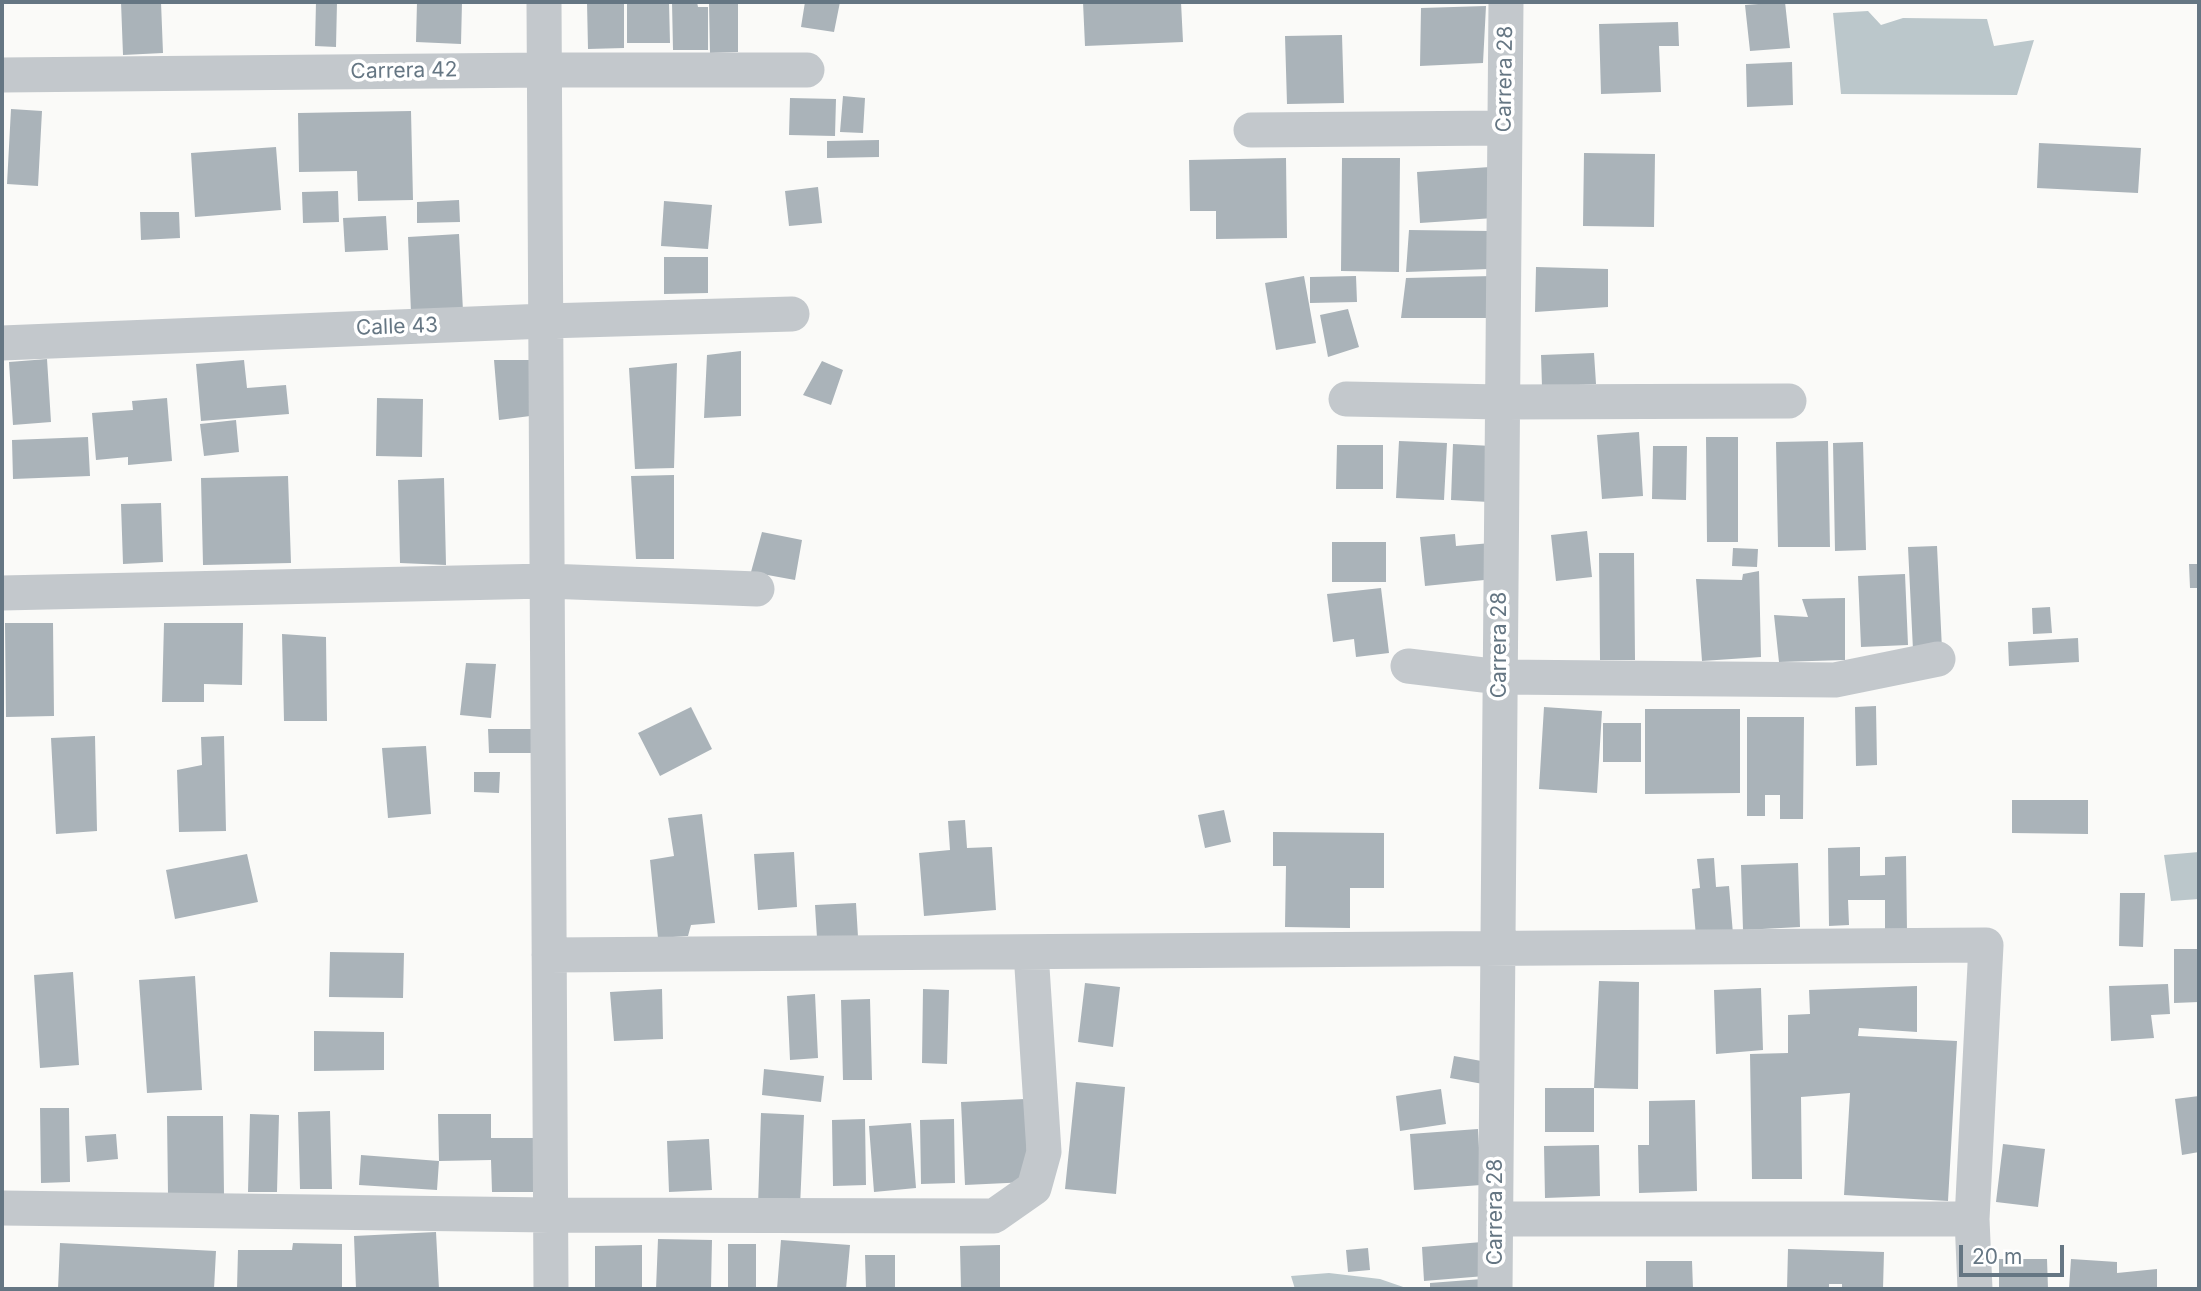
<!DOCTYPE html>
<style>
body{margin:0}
#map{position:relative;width:2201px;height:1291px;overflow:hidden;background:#fafaf8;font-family:Inter,sans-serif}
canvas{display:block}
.frame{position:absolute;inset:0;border:4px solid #657683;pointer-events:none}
.scale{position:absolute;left:1959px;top:1245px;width:105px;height:32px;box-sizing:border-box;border:4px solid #657683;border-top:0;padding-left:9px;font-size:21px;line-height:24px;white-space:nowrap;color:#657683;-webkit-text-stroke:5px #fff;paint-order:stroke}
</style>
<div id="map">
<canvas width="2201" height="1291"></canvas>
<div class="frame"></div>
<div class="scale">20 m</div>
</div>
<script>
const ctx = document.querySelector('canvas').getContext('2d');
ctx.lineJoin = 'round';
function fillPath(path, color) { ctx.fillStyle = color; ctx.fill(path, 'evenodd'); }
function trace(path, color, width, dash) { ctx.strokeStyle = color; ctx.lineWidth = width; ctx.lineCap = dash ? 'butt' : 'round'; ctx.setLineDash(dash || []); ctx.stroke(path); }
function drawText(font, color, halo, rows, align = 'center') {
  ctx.font = font + ' Inter,sans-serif'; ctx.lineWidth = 7; ctx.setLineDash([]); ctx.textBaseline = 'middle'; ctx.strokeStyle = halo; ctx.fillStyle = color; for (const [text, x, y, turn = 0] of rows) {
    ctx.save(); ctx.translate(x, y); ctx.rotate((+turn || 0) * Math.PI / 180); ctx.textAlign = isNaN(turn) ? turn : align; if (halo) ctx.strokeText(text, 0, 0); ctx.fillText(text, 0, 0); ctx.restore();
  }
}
fillPath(new Path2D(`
 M1868,11L1881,25L1903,18L1987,19L1994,46L2034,40L2017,95L1841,94L1833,13Z
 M2199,852V899L2171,901L2164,855Z
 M1329,1273L1380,1279L1409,1289H1295L1291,1276Z`), '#bbc7cb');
fillPath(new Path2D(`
 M121,2H161L163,53L123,55Z
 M316,2H337L336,47L315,46Z
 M417,2H462L461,44L416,42Z
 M587,2H624V48L588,49Z
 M627,2H669L670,43H627Z
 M672,2H697L698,7H708V50H673Z
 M709,2H738V52L710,53Z
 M805,2H840L834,32L801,27Z
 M1083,2H1181L1183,42L1085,46Z
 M1785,2L1790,48L1750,51L1745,5Z
 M1486,6L1483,63L1420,66L1421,8Z
 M1678,22L1679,46H1659L1661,92L1601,94L1599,24Z
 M1342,35L1344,103L1287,104L1285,36Z
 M1792,62L1793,105L1747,107L1746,64Z
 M843,96L865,98L863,133L840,132Z
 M790,98L836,99L835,136L789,135Z
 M11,109L42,111L38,186L7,184Z
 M411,111L413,200L358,201L357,171L299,172L298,113Z
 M879,140V157L827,158V141Z
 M2039,143L2141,148L2138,193L2037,188Z
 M276,147L281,210L195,217L191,153Z
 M1584,153L1655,154L1654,227L1583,226Z
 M1286,158L1287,238L1216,239V211H1190L1189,160Z
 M1342,158H1400L1399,272L1341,271Z
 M1490,167L1494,218L1420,223L1417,172Z
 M818,187L822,223L789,226L785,191Z
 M338,191L339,222L303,223L302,192Z
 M459,200L460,222L417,223V202Z
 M664,201L712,205L708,249L661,246Z
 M140,212H179L180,238L141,240Z
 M386,216L388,250L345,252L343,218Z
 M1409,230L1491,231L1489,269L1406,272Z
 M459,234L463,311L411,313L408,237Z
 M664,257H708V293L664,294Z
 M1536,267L1608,269V307L1535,312Z
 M1304,276L1316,343L1276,350L1265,283Z
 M1356,276L1357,302L1310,303V277Z
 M1493,276L1492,318H1401L1406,278Z
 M1348,309L1359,347L1328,357L1320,315Z
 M741,351V416L704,418L707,355Z
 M1594,353L1596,384L1542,387L1541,355Z
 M47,359L51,422L13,425L9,362Z
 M244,360L247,388L286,385L289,414L201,421L196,364Z
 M494,360H536L538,415L499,420Z
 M822,361L843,370L831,405L803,395Z
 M677,363L674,468L635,469L629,368Z
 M167,398L172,461L128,465V457L96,460L92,413L133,410L132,401Z
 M377,398L423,399L422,457L376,456Z
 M236,420L239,452L204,456L200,424Z
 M1639,432L1643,496L1602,499L1597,435Z
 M88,437L90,476L13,479L12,440Z
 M1706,437H1738V542H1707Z
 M1399,441L1447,443L1444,500L1396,498Z
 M1828,441L1830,547H1778L1776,442Z
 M1863,442L1866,550L1835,551L1833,443Z
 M1453,444L1492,446L1489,502L1451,500Z
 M1337,445H1383V489H1336Z
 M1653,446H1687L1686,500L1652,499Z
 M674,475V559H636L631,476Z
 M288,476L291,563L203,565L201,478Z
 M444,478L446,565L400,563L398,480Z
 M161,503L163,562L123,564L121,504Z
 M1587,531L1592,577L1556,581L1551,535Z
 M762,532L802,540L795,580L751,572Z
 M1455,534L1456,546L1491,543L1494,579L1425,586L1420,537Z
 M1332,542H1386V582H1332Z
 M1937,546L1942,649L1913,650L1908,547Z
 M1733,548L1758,549L1757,567L1732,566Z
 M1599,553H1634L1635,660H1600Z
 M2189,564H2199V588H2190Z
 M1759,571L1761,657L1702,661L1696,579L1742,580L1743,574Z
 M1905,574L1908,645L1861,647L1858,576Z
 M1381,588L1389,653L1356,657L1354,639L1333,642L1327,594Z
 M1845,598V660L1779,662L1774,615L1808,617L1802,599Z
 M2050,607L2052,633L2033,634L2032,608Z
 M5,623H53L54,716L6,717Z
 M164,623H243L242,685L204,684V702H162Z
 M282,634L326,637L327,721H284Z
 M2078,638L2079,662L2009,666L2008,642Z
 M466,663L496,664L491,718L460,715Z
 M1876,706L1877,765L1856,766L1855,707Z
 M691,707L712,749L660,776L638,733Z
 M1544,707L1602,711L1597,793L1539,789Z
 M1645,709H1740V793L1645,794Z
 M1747,717H1804L1803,819H1780V795H1765V816H1747Z
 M1603,723H1641V762H1603Z
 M488,729H532V753H489Z
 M95,736L97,831L56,834L51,738Z
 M224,736L226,831L179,832L177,770L202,765L201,737Z
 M426,746L431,814L388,818L382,748Z
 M474,772H500L499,793L474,792Z
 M2012,800H2088V834L2012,833Z
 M1224,810L1231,842L1205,848L1198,815Z
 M702,814L715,923L691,925L688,936L658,938L650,860L674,856L668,818Z
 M965,820L967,848L992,847L996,910L924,916L919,853L950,850L948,821Z
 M1273,832L1384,833V888H1350V928L1285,927L1286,866H1273Z
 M1860,847V876L1885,875V857L1906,856L1907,932H1885V900H1848L1849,925L1829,926L1828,848Z
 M794,852L797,907L758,910L754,854Z
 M247,854L258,902L175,919L166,870Z
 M1714,858L1716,887L1729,886L1733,934L1696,937L1692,889L1700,888L1697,859Z
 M1798,863L1800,927L1743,930L1741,865Z
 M2120,893H2145L2143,947L2119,946Z
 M856,903L858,937L817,938L815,905Z
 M2174,949H2199V1002L2174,1003Z
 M330,952L404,953L403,998L329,997Z
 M73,972L79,1065L40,1068L34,975Z
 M195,976L202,1090L147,1093L139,980Z
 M1599,981L1639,982L1638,1089L1594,1088Z
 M1085,983L1120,987L1113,1047L1078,1042Z
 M2168,984L2170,1014L2151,1015L2154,1038L2111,1041L2109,986Z
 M1917,986V1032L1859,1028L1858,1036L1957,1041L1948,1201L1844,1195L1850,1093L1801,1097L1802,1179H1752L1750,1054L1788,1053V1015L1810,1014L1809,990Z
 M1761,988L1763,1050L1716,1054L1714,990Z
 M662,989L663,1039L614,1041L610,992Z
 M923,989L949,990L947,1064L922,1063Z
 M815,994L818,1058L790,1060L787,996Z
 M870,999L872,1080H843L841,1000Z
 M314,1031L384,1032V1070L314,1071Z
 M1454,1056L1487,1062L1483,1084L1450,1078Z
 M764,1069L824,1076L821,1102L762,1095Z
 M1076,1082L1125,1087L1116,1194L1065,1189Z
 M1545,1088H1594V1132H1545Z
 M1441,1089L1446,1124L1400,1131L1396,1096Z
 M2199,1096V1152L2182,1155L2175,1099Z
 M1025,1099L1028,1182L965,1185L961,1102Z
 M1695,1100L1697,1191L1639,1193L1638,1145H1649V1101Z
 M40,1108H69L70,1182L41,1183Z
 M330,1111L332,1189H300L298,1112Z
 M761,1113L804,1115L800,1207L758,1206Z
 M250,1114L279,1115L277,1192H248Z
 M438,1114H491V1138H543V1192H492L491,1160L439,1161Z
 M167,1116H223L224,1194L168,1195Z
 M865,1119L866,1185L833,1186L832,1120Z
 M954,1119L955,1183L921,1184L920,1120Z
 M911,1123L916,1188L874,1192L869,1126Z
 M1478,1129L1481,1185L1414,1190L1410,1134Z
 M116,1134L118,1159L87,1162L85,1136Z
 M709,1139L712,1190L669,1192L667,1141Z
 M2003,1144L2045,1149L2038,1207L1996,1202Z
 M1599,1145L1600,1196L1545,1198L1544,1146Z
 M361,1155L439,1161L437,1190L359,1185Z
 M436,1232L439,1289H356L354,1236Z
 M658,1239L712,1240L711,1289H656Z
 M781,1240L850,1245L846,1289H777Z
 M1482,1242L1485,1276L1424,1281L1422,1247Z
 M60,1243L216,1251L214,1289H58Z
 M293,1243L342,1244V1289H237L238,1250H292Z
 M728,1244H756V1289H728Z
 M642,1245V1289H595V1246Z
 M1000,1245V1289H961L960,1246Z
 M1368,1248L1370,1270L1348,1272L1346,1250Z
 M1788,1249L1884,1252L1883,1289H1842V1284H1829V1289H1787Z
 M865,1255H895V1289H866Z
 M1999,1259H2047L2048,1289H1999Z
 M2071,1259L2117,1262V1273L2157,1269V1289H2069Z
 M1646,1261H1692L1693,1289H1646Z
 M1482,1279L1483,1289H1430V1283Z`), '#aab3b9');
trace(new Path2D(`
 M544,2L551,1289
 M2,75L545,70H807
 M1251,130L1504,128
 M2,343L546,321L792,314
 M1346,399L1502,402L1789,401
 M2,593L547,581L757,589
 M1408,666L1500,677L1835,680L1938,659
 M549,955L1986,945L1972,1219L1975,1289
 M2,1208L550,1215L994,1216L1034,1188L1044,1152L1031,952
 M1496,1219H1972
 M1495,1289L1506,2`), '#c3c8cc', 35);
drawText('21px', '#657683', '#fff', [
 ["Carrera 42",404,71,-1],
 ["Carrera 28",1505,79,-89],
 ["Calle 43",397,327,-2],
 ["Carrera 28",1500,645,-90],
 ["Carrera 28",1496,1212,-90]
]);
</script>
